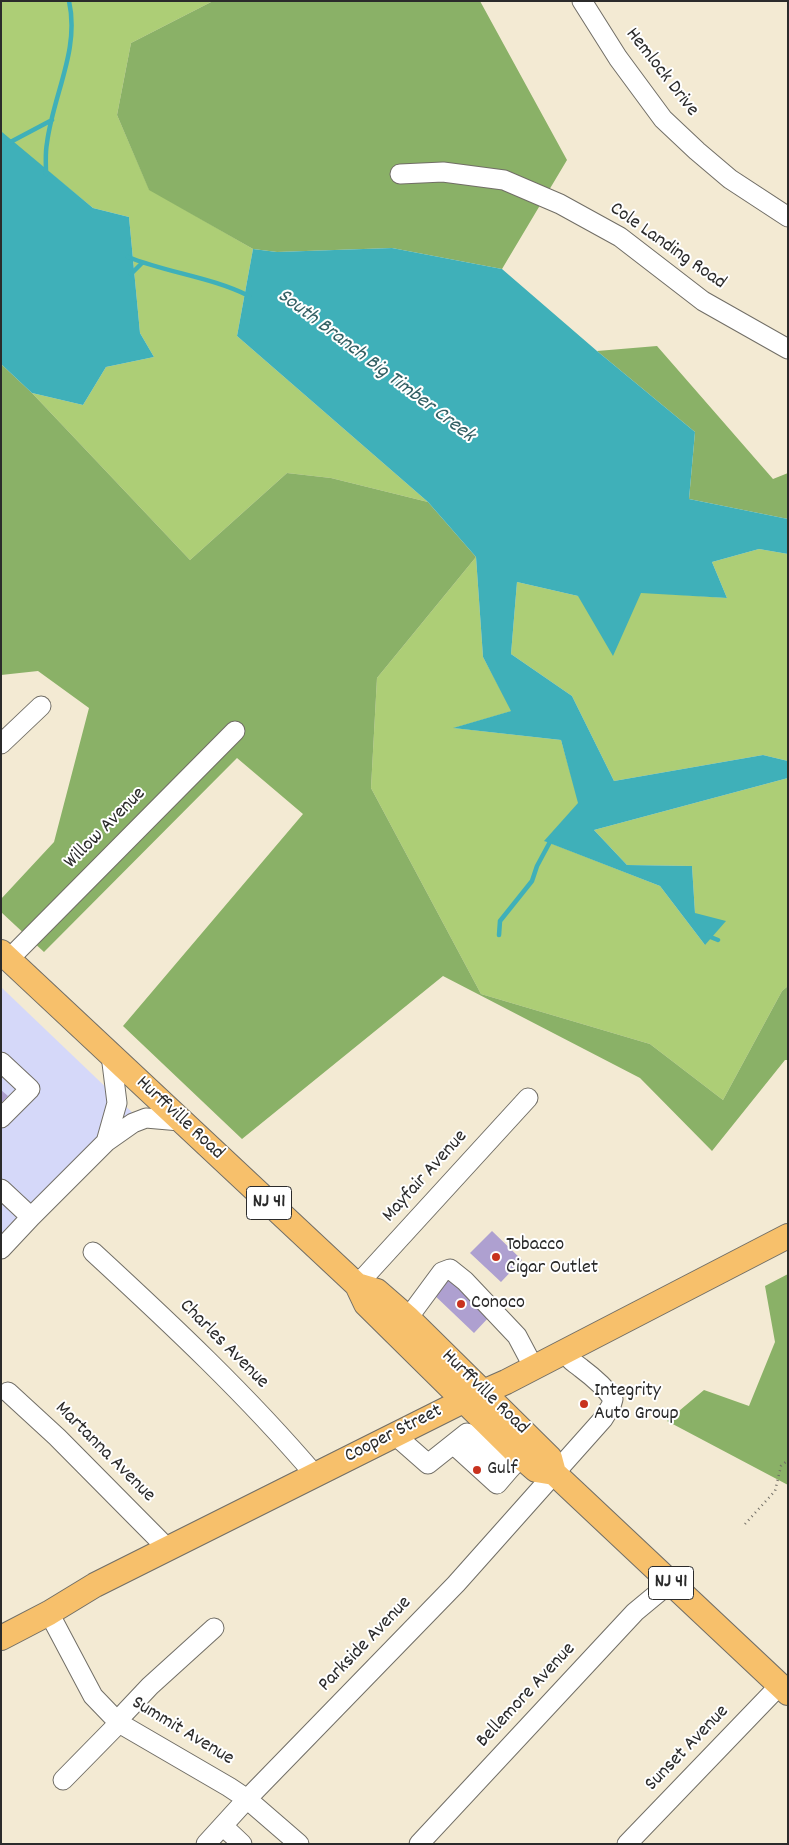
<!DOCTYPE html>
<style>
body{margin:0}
#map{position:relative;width:789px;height:1845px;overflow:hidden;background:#f3ead3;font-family:Dekko,sans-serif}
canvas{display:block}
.frame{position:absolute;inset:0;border:2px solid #2b2b2b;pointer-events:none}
</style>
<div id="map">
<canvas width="789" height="1845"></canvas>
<div class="frame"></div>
</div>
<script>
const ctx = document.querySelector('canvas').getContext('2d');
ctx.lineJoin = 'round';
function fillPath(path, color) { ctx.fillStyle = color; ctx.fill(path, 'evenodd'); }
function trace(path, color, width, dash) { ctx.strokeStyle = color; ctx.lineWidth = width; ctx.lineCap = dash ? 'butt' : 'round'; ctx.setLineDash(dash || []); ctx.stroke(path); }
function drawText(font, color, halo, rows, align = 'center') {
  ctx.font = font + ' Dekko,sans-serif'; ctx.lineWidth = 4; ctx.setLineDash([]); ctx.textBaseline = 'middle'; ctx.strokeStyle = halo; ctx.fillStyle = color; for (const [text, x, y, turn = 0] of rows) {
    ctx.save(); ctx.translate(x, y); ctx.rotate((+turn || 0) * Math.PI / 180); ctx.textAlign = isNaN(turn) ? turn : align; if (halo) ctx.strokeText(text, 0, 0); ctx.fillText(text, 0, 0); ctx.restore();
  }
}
fillPath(new Path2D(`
 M1,987L137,1117L1,1252Z`), '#d5d8f9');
fillPath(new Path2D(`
 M1,1H213L131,43L117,115L149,189L253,249L237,336L428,502L331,478L287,473L190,560L32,393L83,405L106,367L154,357L140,333L129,217L93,208L1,133Z
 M759,549L788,554V761L763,755L614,781L572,696L511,654L517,582L578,596L641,592L727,598L712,562Z
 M476,557L483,657L512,711L454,728L561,740L579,803L545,841L660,886L705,945L695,913L692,866L627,865L594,830L788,778V986L782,991L723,1100L650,1044L481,994L371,788L377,678Z`), '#adce76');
fillPath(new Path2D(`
 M213,1H480L567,160L502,269L392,248L277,252L253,249L149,190L117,115L131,43Z
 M657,346L773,479L788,473V519L689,499L695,432L597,351Z
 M1,364L32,393L190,560L287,473L331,478L428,502L476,557L377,678L371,788L481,994L650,1044L723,1100L782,991L788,986V1060H785L712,1151L640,1078L443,976L242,1139L123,1026L303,814L237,758L44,952L1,912V899L54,842L89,708L38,671L1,675Z
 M788,1274V1485L667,1421L704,1390L749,1406L775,1342L765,1286Z`), '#8ab167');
fillPath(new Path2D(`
 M2,132L93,208L129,217L140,333L154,357L106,367L83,405L32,393L1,364Z
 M392,248L502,269L597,351L695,432L689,499L788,519V554L759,549L712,562L727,598L641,593L613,656L578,596L517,582L511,654L572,696L614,781L763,755L788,761V778L594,830L627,865L692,866L695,913L726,921L705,945L660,886L544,841L578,803L561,740L453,728L511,711L483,657L476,557L428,502L237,336L253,249L277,252Z`), '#3fb0b9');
trace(new Path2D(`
 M1,147L52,120
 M46,174C46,164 45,153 47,143C53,95 80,50 69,1
 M128,257C168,273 211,277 249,296
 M131,274L142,263
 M499,935L500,921L532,881L537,866L551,840
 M708,936L718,940`), '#3fb0b9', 4.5);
fillPath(new Path2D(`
 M1,1090L8,1096L1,1103Z
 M492,1231L522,1260L501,1282L470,1253Z
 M447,1275L490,1316L474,1333L431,1292Z`), '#aea0d0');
const minor = new Path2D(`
 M582,1L618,58L663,119L697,151L730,179L788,217
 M400,174L443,172L504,180L560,204L620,237L703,301L788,349
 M1,744L41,706
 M9,959L235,731
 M111,1055L117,1103L106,1142L133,1123L146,1118L180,1121
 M1,1062L30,1089L1,1118
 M1,1189L31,1217L1,1249
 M31,1217L106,1142
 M93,1252C170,1323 247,1395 315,1475
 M357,1285L528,1098
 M408,1318L442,1272L450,1269L465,1281L517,1336L534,1368
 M8,1392L57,1437L167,1548
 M395,1435L428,1464L467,1433L509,1470L521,1457
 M453,1444L497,1484L509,1470
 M49,1613L93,1696L119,1723L229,1787L247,1799L299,1844
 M117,1721L150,1686L214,1628
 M63,1780L119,1723
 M223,1826L242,1844
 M206,1844L247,1799L456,1584L603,1419L611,1406L613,1399C605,1387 593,1377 581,1368C574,1362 569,1361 565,1352
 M419,1844L635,1612L670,1583
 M627,1844L780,1685`);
const major = new Path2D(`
 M1,952L357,1285L366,1304L521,1457L536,1470L554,1473L788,1693
 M357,1285L377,1291L408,1318L550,1458L554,1473
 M1,1638L49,1613L95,1585L465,1400L506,1382L788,1236`);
trace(minor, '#716e66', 21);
trace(major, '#716e66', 26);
trace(new Path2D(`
 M745,1524L775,1491L781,1466L788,1460`), '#716e66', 2.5, [1, 4]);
trace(minor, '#fff', 19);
trace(major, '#f7c06b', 24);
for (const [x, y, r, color] of [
 [496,1257,5,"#c8321e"],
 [461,1304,5,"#c8321e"],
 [584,1404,5,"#c8321e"],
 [477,1470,5,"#c8321e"]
]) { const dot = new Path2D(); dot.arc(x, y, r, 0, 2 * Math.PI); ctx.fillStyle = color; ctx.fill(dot); trace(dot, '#fff', 2); }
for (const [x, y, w] of [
 [269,1203,45],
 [671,1583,45]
]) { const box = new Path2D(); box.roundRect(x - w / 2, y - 16.5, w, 33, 4); ctx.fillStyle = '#fff'; ctx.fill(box); trace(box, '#2b2b2b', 1); }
drawText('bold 19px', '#2b2b2b', null, [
 ["NJ 41",269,1203],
 ["NJ 41",671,1583]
]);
drawText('20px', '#2b2b2b', '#fff', [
 ["Hemlock Drive",661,73,52],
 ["Cole Landing Road",667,247,35],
 ["Willow Avenue",106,829,-45],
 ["Hurffville Road",179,1119,43],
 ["Mayfair Avenue",426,1177,-48],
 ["Charles Avenue",223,1345,45],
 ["Hurffville Road",484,1393,44],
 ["Cooper Street",394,1435,-27],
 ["Martanna Avenue",104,1453,45],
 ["Parkside Avenue",366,1645,-46],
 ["Bellemore Avenue",527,1696,-47],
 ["Summit Avenue",182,1732,31],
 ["Sunset Avenue",688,1749,-46]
]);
drawText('20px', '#2b2b2b', '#fff', [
 ["Tobacco",506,1246],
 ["Cigar Outlet",506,1269],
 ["Conoco",471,1304],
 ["Integrity",594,1392],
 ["Auto Group",594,1415],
 ["Gulf",487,1470]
], 'left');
drawText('italic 21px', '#336064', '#fff', [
 ["South Branch Big Timber Creek",375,367,37]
]);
</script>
